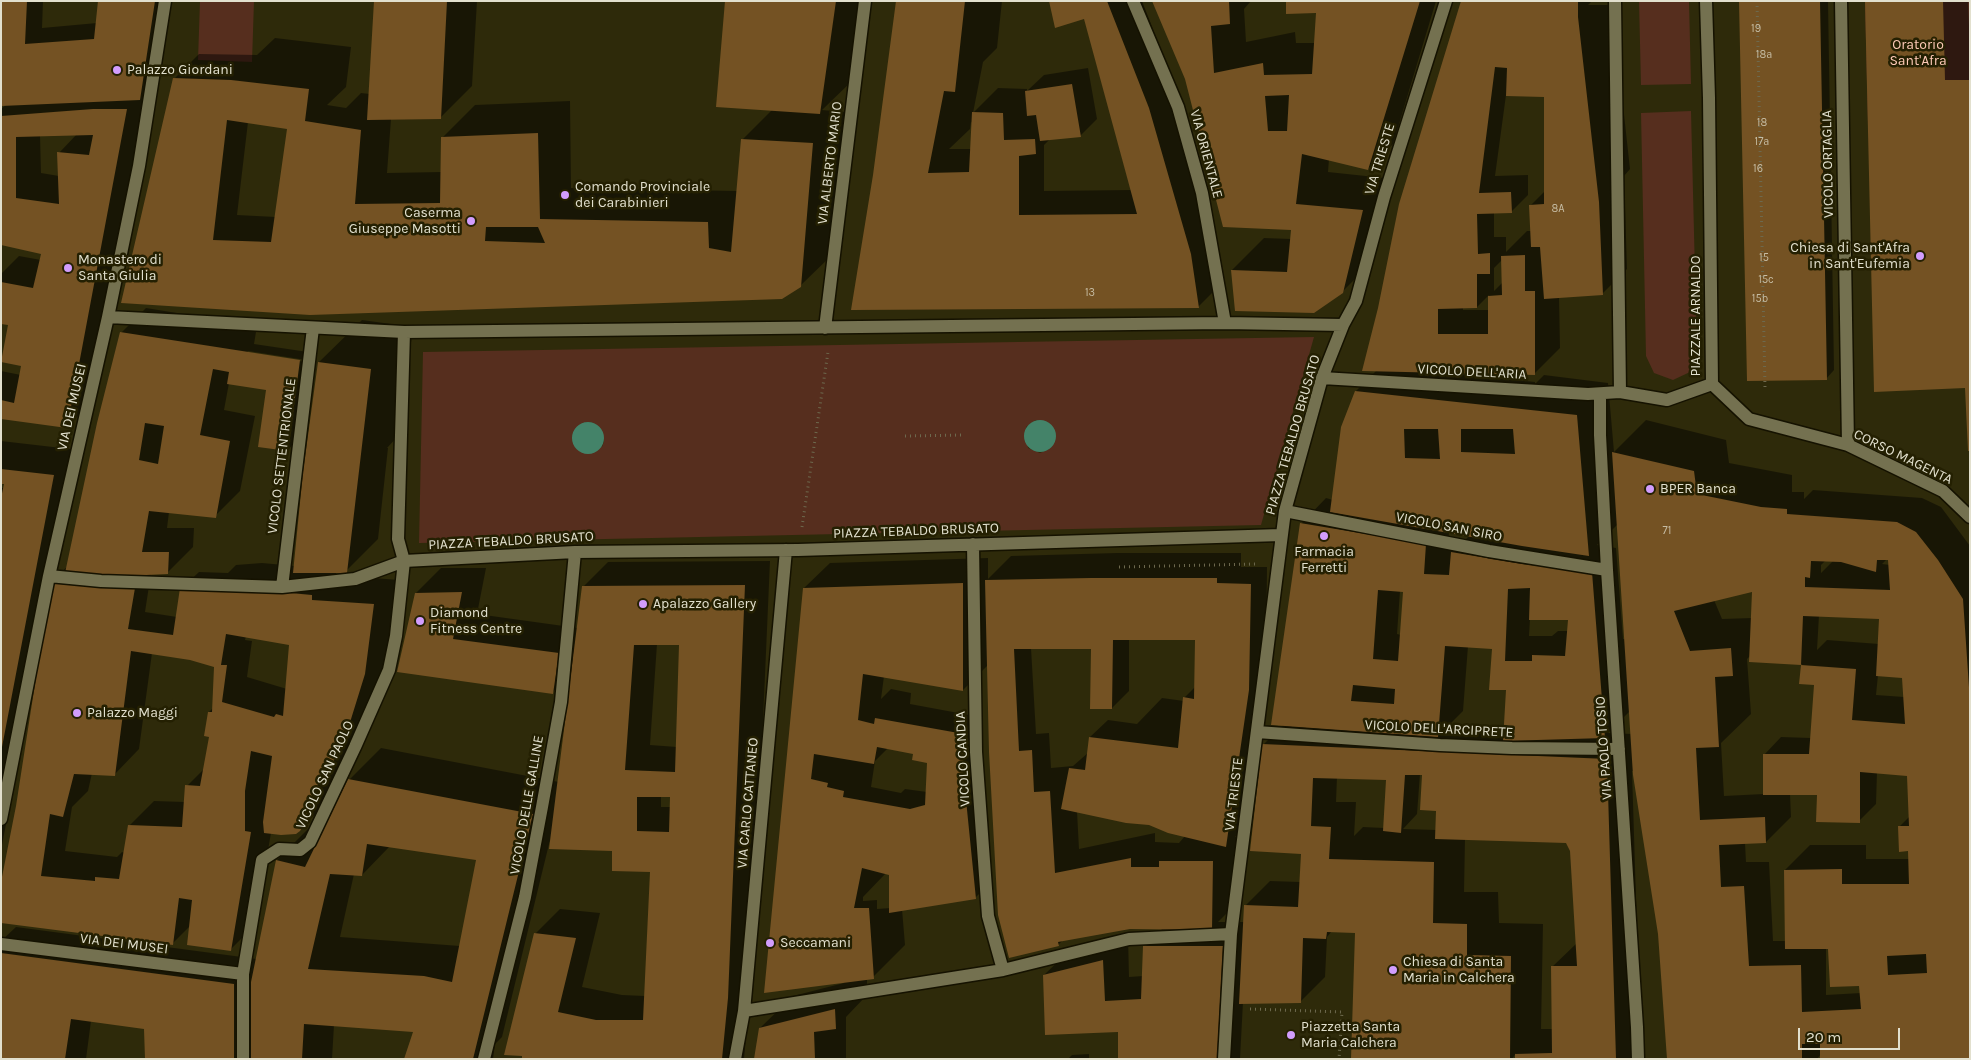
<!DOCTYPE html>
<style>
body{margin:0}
#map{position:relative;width:1971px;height:1060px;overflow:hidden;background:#2e2a0a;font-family:Karla,sans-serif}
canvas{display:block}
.frame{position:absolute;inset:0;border:2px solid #e2e0ce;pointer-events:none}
.scale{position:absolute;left:1798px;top:1028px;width:102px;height:22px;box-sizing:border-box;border:2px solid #e2e0ce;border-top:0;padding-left:6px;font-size:15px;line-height:18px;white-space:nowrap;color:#e2e0ce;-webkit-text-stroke:4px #242002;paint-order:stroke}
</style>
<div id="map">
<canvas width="1971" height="1060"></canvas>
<div class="frame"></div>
<div class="scale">20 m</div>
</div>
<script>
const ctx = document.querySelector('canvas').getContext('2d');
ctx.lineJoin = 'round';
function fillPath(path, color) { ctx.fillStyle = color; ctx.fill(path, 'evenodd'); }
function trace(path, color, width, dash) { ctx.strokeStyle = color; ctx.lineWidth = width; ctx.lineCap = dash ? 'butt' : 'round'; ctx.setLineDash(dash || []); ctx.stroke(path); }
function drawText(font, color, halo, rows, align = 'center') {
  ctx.font = font + ' Karla,sans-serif'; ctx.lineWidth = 5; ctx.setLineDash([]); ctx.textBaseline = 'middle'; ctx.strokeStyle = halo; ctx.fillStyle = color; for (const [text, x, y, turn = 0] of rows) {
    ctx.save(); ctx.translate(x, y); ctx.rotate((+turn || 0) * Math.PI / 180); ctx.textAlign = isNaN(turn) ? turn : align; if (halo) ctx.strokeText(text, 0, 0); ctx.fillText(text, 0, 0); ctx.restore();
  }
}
fillPath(new Path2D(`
 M200,1H254L252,62L198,60Z
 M1639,1H1689L1691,84L1641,85Z
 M1865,1H1970V115L1868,124Z
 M1691,111L1697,354L1690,372L1673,380L1654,373L1646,356L1641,113Z
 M1314,337L1261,525L419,543L423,352ZM1036,420L1048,423L1049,449L1040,453L1028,448L1026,427ZM585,422C598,421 600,430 604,441L602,447Z`), '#562e1e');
fillPath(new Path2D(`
 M1024 436a16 16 0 1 1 32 0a16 16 0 1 1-32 0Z
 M572 438a16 16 0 1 1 32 0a16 16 0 1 1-32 0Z`), '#448369');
fillPath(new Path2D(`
 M1,1H43L42,28L97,23L100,1H169L92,402L67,427L1,418V371L21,375L22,365L9,324L1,323V274L19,256L41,260L43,253L1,244V109L7,104ZM77,134L59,153V176L41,173L40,135Z
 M375,1H477L472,86L440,118L391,119L387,173L442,172L443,137L475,105L570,101L571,188L738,191L742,140L772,110L727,1H863L852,81L822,110L845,112L833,254L800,286L123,301L174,79L199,54L257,55L275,38L351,47L346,87L327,105L346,108L361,93L370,94ZM248,122L288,128L276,217L237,215Z
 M897,1H1002L997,48L983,62L973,113L998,88L1027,89V91L1044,75L1088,68L1097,119L1080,136L1050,139L1044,145V191L1131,190L1084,17L1050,1H1142L1174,83L1184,119L1215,229L1223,282L1198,307L875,174ZM971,122L973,123L972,149H949L970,129Z
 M1153,1H1251L1244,9L1246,42L1295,32L1296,43H1316L1318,11L1287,1H1436L1393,144L1368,169L1329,159L1328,172L1394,179L1374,260L1342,292L1232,270L1264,238L1291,239L1293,228L1186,79Z
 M1463,1H1592L1588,5H1612L1630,169L1624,176L1627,269L1602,294L1559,296L1560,348L1535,373L1457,372V374L1535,382V384L1544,375L1608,383L1614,452L1646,420L1726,440L1729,463L1792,475V492H1804V499L1813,490L1922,498L1941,507L1970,546V1059L1821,1054L1817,1059H1668L1659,934L1634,771H1632L1641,1059H1516V1053L1512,1059H1352L1356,932L1332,931L1327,937L1325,977L1300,1002H1243L1240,1059H1119V1031L1044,975L1070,950L1128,936L1129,977L1143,976L1145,947L1163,928H1130L1063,940L1058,945L987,666L963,690L884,676L881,699L891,689L911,693L910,704L980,717L983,890L975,898L902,909L905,945L873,977L867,978V995L846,1017V1059H755L760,1028L793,996L844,983V981L766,992L804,588L830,563L988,558V579L1011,556L1117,553H1241V567H1267L1266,672L1243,829L1235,837H1237L1236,904L1218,922H1244L1245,906L1270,881L1300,882L1302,853L1263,745L1284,724L1301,524L1326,498L1333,500L1356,391L1377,370ZM1506,95L1545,96L1546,190L1530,206L1531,231H1527L1506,252V237H1494V212H1511L1528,195V175L1495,176ZM1502,260L1503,282L1494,291V268ZM1489,295V310H1463V307H1477ZM1618,524L1626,639H1623L1616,548L1597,545ZM1449,532L1469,536L1455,550L1448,549ZM1887,559H1889L1890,565L1882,564ZM1826,560L1833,561L1821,573V565ZM1753,590L1752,618L1722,619L1714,600ZM1400,591H1405L1401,635L1397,634ZM1819,615L1881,618L1879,644L1827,640L1817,650ZM1530,619H1569L1568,631H1558L1552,636H1529ZM1129,639H1197L1196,686L1184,698V701L1162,698L1137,724L1108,720L1090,737L1089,752L1073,766L1051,768L1049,733L1036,734L1031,648H1092L1112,708L1129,691ZM1468,646L1493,648L1507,688L1505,729L1466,728L1458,736L1439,735L1463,711ZM1750,656V661L1802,664L1801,683H1816L1811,738L1781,737L1764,755V794L1724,796L1721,743L1751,714L1747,659ZM1878,675L1903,677L1904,697L1876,695ZM1630,711L1632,734L1608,733ZM888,748L914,753L929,762L927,792L905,789L901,793L871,787L875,761ZM1877,772L1909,775L1910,816L1899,827L1909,850V859H1866V845H1810L1785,870L1786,941H1773L1769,862H1746L1745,843L1766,842L1791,817L1790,794L1818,793L1859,821L1876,804ZM1420,774H1423L1438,807L1437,830L1403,829L1417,814ZM1337,777L1387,779L1384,828L1363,827L1354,836L1356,802H1336ZM1077,811L1149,824L1185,836L1179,843L1155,842V833L1079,849ZM1465,839L1567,842L1571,851L1577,943L1552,967L1553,1029H1541L1543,924L1499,923L1498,892H1464ZM886,873L890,874L891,908L877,909V900L863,901V897ZM1826,948H1829L1860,985L1861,993L1826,995Z
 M1740,1H1828L1834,370L1826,379Z
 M1867,1H1968L1970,50V457L1966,387Z
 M146,308L257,326L254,344L308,352L296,441L288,450L268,388L229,383L224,410L255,416L240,491L215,516L169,512L167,528H194L193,547L168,572L151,573L145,612L177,617L181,589L199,572L228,573L236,565L262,563L295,566L319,362L362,320L413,327L399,435L387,448H388L378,539L346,571L336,572V575L399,580L390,648L371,705L325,805L299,830L271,833L255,925L230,950L190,926L173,943L1,921L41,643L1,850V441L79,450L53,580L67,567L121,333ZM248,351L306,360V362L246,354ZM2,483H5L4,488H1ZM246,636L290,644L287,689L247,677L252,641L245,640ZM152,653L191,659L216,666L213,708L209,712L210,736L205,768L187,786L185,802L154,801L129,826L125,853L122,852L117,857L65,851L72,807L88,791L92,773L114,775L139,749Z
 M770,561L752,972L744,1059H523L535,934L560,909L600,913L582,987L622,995L645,996L651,871L614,850L550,840L502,1037L495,1044L493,1059H406L415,1030L334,1025L332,1059H146L145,1028L91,1021L86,1059H1V941L16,927L257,959L277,860L309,828L323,832L349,780L381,748L559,782L572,672L552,693L398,670L416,593L441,568H486L477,614L578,628L583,587L608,562ZM657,644H680L677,747L650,745ZM661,796H671V807H661ZM390,846L477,859L460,946L340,937L354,874L362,875Z
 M1089,1054V1059H1068L1072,1055Z`), '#0007');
fillPath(new Path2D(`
 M1,1H27L25,44L94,39L98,1H155L140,100L1,106Z
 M374,1H447L441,119L367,120Z
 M725,1H836L820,114L716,107Z
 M896,1H965L955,92L944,91L928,173L969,172L972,112L1003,113L1004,140L1035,139L1036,154L1019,156V215L1137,214L1084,19L1055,28L1049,1H1107L1149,108L1191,254L1199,308L851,310L873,175Z
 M1152,1H1229L1230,24L1211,26L1214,73L1263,63L1264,75L1312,74L1316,13L1286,14V1H1420L1368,170L1302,154L1296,204L1363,210L1343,293L1314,313L1235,311L1231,270L1287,272L1291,230L1223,227L1185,79ZM1289,95L1287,131H1268L1265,96Z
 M1461,1H1578V17L1599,202L1603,295L1544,299L1540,247H1531L1529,205L1544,204V97L1506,96L1507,68L1495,67L1479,193L1511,192L1512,213L1477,214L1478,254L1490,253V274H1477V308L1438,309V334H1488V296L1502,295L1501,256L1525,255V291H1535V375L1362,371L1378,308L1399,204Z
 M1739,1H1820L1827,380L1747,381Z
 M1865,1H1943L1945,80H1970V451H1968L1965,388L1874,392Z
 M173,78L231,80L309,89L305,121L361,130L355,204L440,203L441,137L538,133L540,219L708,222L709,248L731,252L741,139L813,143L801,287L782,299L310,315L121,303ZM227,120L287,129L271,242L213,240ZM486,227H538L545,243L485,241Z
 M1072,84L1081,137L1040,141L1036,115L1027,116L1025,91Z
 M93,109H127L67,428L1,419V400L14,403L21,366L1,362L8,325L1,324V282L33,288L41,254L1,245V116ZM93,135L89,155L57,152L59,204L16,198V137Z
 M120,332L300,360L288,451L258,447L266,390L227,384L229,372L213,369L200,435L230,441L216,518L149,511L142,552H169L168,574L102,577L65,573L97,423ZM145,423L164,426L158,464L139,460Z
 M318,362L371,369L347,573H293L303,472Z
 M1355,391L1577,415L1589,556L1522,546L1330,512L1341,427ZM1404,429H1438L1440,459L1405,458ZM1461,429H1513L1515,454L1461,452Z
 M1612,452L1694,471L1697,494L1761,507L1787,509V514L1897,522L1916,532L1938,560L1963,599L1970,702V1059H1820V1044H1802V1059H1667L1658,934L1633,775ZM1877,560H1888L1890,590L1805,587V577L1810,578L1811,561L1841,562L1876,572ZM1752,592L1749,662L1801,665L1803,616L1879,619L1876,676L1902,678L1905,724L1852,720L1856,669L1801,665L1799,684L1814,685L1809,754H1763V795H1817L1816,822L1860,823V772L1907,776L1909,826H1898L1899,852L1908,851L1909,884H1842V869L1784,870L1785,949H1828L1830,987L1859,986L1861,1009L1802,1012L1801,965L1749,966L1744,886L1721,887L1719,845L1766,843L1765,817L1700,820L1696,748L1719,747L1715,677L1733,676L1731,648L1690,651L1674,611ZM1926,954L1927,973L1888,975L1887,956Z
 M1,469L54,475L2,747L1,498L4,484H1Z
 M1300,523L1426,544L1424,574L1449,575L1451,552L1522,564L1592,572L1605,738L1503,741L1506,690H1489L1492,649L1445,646L1438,737L1271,725ZM1530,588L1529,620H1568L1565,656L1532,655V661H1505L1508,589ZM1378,590L1403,592L1398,661L1373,659ZM1353,685L1395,689L1394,704L1351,701Z
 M1091,578H1217V583L1251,584L1249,690L1226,847L1168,833L1149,825L1126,823L1061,809L1069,768L1085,770L1089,737L1178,748L1183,697L1194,699L1195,640H1113L1112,709H1090L1091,649H1014L1019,751L1032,750L1034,792L1050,791L1055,873L1131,858V867H1159V861H1213L1212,930L1130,929L1058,942L1059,946L1009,958L998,915L989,752L985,580Z
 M51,581L135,588L128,629L173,635L180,588H236L312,595V600L374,604L365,674L347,732L326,778L321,776L305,823L300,831L296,834L281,835L264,833L263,822L272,756L251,751L245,791V831L251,832L231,951L187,945L192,900L179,898L173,945L1,923V882L16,806ZM226,634L289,645L283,716L276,714L274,717L222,702L227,665H221ZM131,651L190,660L214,667L212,712H208L204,736L209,737L200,786L185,785L182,827L128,825L119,879L95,877V881L41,876L50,814L63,817L74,774L115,776Z
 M963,583V691L863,674L858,720L874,724L875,718L964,734L963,770L976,899L889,913V875L862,868L854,908H869L874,979L764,993L803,588ZM877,747L913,754L912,760L927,763L925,805L910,809L843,797L844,791L827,787L828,783L811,779L814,754L874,764Z
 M745,585L728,998L722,1059H522V1056L504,1055L534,933L576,938L558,1012L596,1020H643L650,872L612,871V851L549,849L582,586ZM634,645H679L675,772L625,770ZM637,797H670L669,832L637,831Z
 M462,592L453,639L559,653L553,694L397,672L415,593Z
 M1262,744L1607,759L1616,1059H1515V1054L1552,1053L1551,966H1577L1570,851L1566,843L1435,839L1436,811L1420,810L1422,775H1405L1401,833L1383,831L1386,780L1313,778L1311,826L1331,827L1329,859L1434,862L1433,923L1467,924V955L1511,956L1510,1059H1351L1355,933L1327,932L1326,939L1303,938L1301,1003L1239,1004L1244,905L1298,907L1301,854L1250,851Z
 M348,779L533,814L473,1059H404L413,1032L304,1024L302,1059H251V982L276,860L305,867ZM367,844L476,860L452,982L424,976L308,969L330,874L362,876Z
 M1143,946H1223L1217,1059H1118V1032L1045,1035L1043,975L1103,960L1105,1001L1141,999Z
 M1,953L234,984V1059H145L144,1029L71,1019L65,1059H1Z
 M835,1009L836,1029L814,1032L815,1059H754L759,1028Z`), '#745223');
const minor = new Path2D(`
 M1133,1L1178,107L1202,193L1225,323
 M1615,1L1620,392
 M1706,1L1709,98L1712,384
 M1841,1L1848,445
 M108,317L404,332L1225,323L1343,325
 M825,328L865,1
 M404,332L398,539L404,561L575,552L798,550L1281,535
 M1322,378L1588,394L1620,392L1667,400L1712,384
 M1712,384L1749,419L1848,445L1943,491L1970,517
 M1600,394V435L1607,570L1637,1027L1638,1059
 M1285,511L1489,551L1607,570
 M973,544L976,752L988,916L1003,970
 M49,576L101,581L282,587L355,579L404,561L396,636L389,670L355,747L310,842L300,850L279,849L262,860L243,974V1059
 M282,587L313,328
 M1257,732L1440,745L1512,748L1619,749
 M1,819L49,576L108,317L139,166L165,1
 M1,944L243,974
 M744,1011L1003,970L1129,939L1231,934
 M484,1059L525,897L542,807L561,702L575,552
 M735,1059L744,1011L786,550
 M1224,1059L1231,934L1285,511L1322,378L1343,325L1356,301L1384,197L1446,1`);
trace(minor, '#151200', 15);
trace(new Path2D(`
 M1757,1L1765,388
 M905,436L963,435
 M802,527L828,352
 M1119,567L1255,564
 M1250,1009L1342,1012L1339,1059`), '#6d694e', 3, [1, 4]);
trace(minor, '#747150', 12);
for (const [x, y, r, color] of [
 [117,70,5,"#d29dfd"],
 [565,195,5,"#d29dfd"],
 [471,221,5,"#d29dfd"],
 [1920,256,5,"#d29dfd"],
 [68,268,5,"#d29dfd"],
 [1650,489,5,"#d29dfd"],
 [1324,536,5,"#d29dfd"],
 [643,604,5,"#d29dfd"],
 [420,621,5,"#d29dfd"],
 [77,713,5,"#d29dfd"],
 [770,943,5,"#d29dfd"],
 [1393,970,5,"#d29dfd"],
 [1291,1035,5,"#d29dfd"]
]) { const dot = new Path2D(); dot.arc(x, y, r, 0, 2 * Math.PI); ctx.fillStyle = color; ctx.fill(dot); trace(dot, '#242002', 2); }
drawText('11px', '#c6bca3', null, [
 ["19",1756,29],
 ["18a",1764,55],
 ["18",1762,123],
 ["17a",1762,142],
 ["16",1758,169],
 ["8A",1558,209],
 ["15",1764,258],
 ["15c",1766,280],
 ["13",1090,293],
 ["15b",1760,299],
 ["71",1667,531]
]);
drawText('14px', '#fecab7', '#242002', [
 ["Oratorio",1918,45],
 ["Sant'Afra",1918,61]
]);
drawText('14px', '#e2e0ce', '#242002', [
 ["Palazzo Giordani",127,70],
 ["Comando Provinciale",575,187],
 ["dei Carabinieri",575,203],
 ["Caserma",461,213,"right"],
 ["Giuseppe Masotti",461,229,"right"],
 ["Chiesa di Sant'Afra",1910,248,"right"],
 ["in Sant'Eufemia",1910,264,"right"],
 ["Monastero di",78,260],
 ["Santa Giulia",78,276],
 ["BPER Banca",1660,489],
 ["Farmacia",1324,552,"center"],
 ["Ferretti",1324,568,"center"],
 ["Apalazzo Gallery",653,604],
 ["Diamond",430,613],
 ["Fitness Centre",430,629],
 ["Palazzo Maggi",87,713],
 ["Seccamani",780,943],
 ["Chiesa di Santa",1403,962],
 ["Maria in Calchera",1403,978],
 ["Piazzetta Santa",1301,1027],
 ["Maria Calchera",1301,1043]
], 'left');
drawText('14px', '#e2e0ce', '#242002', [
 ["VIA ORIENTALE",1206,154,75],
 ["VIA TRIESTE",1380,159,-73],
 ["VIA ALBERTO MARIO",830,163,-83],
 ["VICOLO ORTAGLIA",1828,164,-91],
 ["PIAZZALE ARNALDO",1696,316,-90],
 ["VICOLO DELL'ARIA",1472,372,3],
 ["VIA DEI MUSEI",72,407,-77],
 ["PIAZZA TEBALDO BRUSATO",1293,435,-74],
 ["VICOLO SETTENTRIONALE",282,456,-83],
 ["CORSO MAGENTA",1903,457,26],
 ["VICOLO SAN SIRO",1449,527,11],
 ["PIAZZA TEBALDO BRUSATO",916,531,-2],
 ["PIAZZA TEBALDO BRUSATO",511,541,-3],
 ["VICOLO DELL'ARCIPRETE",1439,729,3],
 ["VIA PAOLO TOSIO",1604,748,-94],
 ["VICOLO CANDIA",963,759,-93],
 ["VICOLO SAN PAOLO",325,775,-65],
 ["VIA TRIESTE",1234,794,-83],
 ["VIA CARLO CATTANEO",748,803,-85],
 ["VICOLO DELLE GALLINE",527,805,-80],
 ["VIA DEI MUSEI",124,944,7]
]);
</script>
